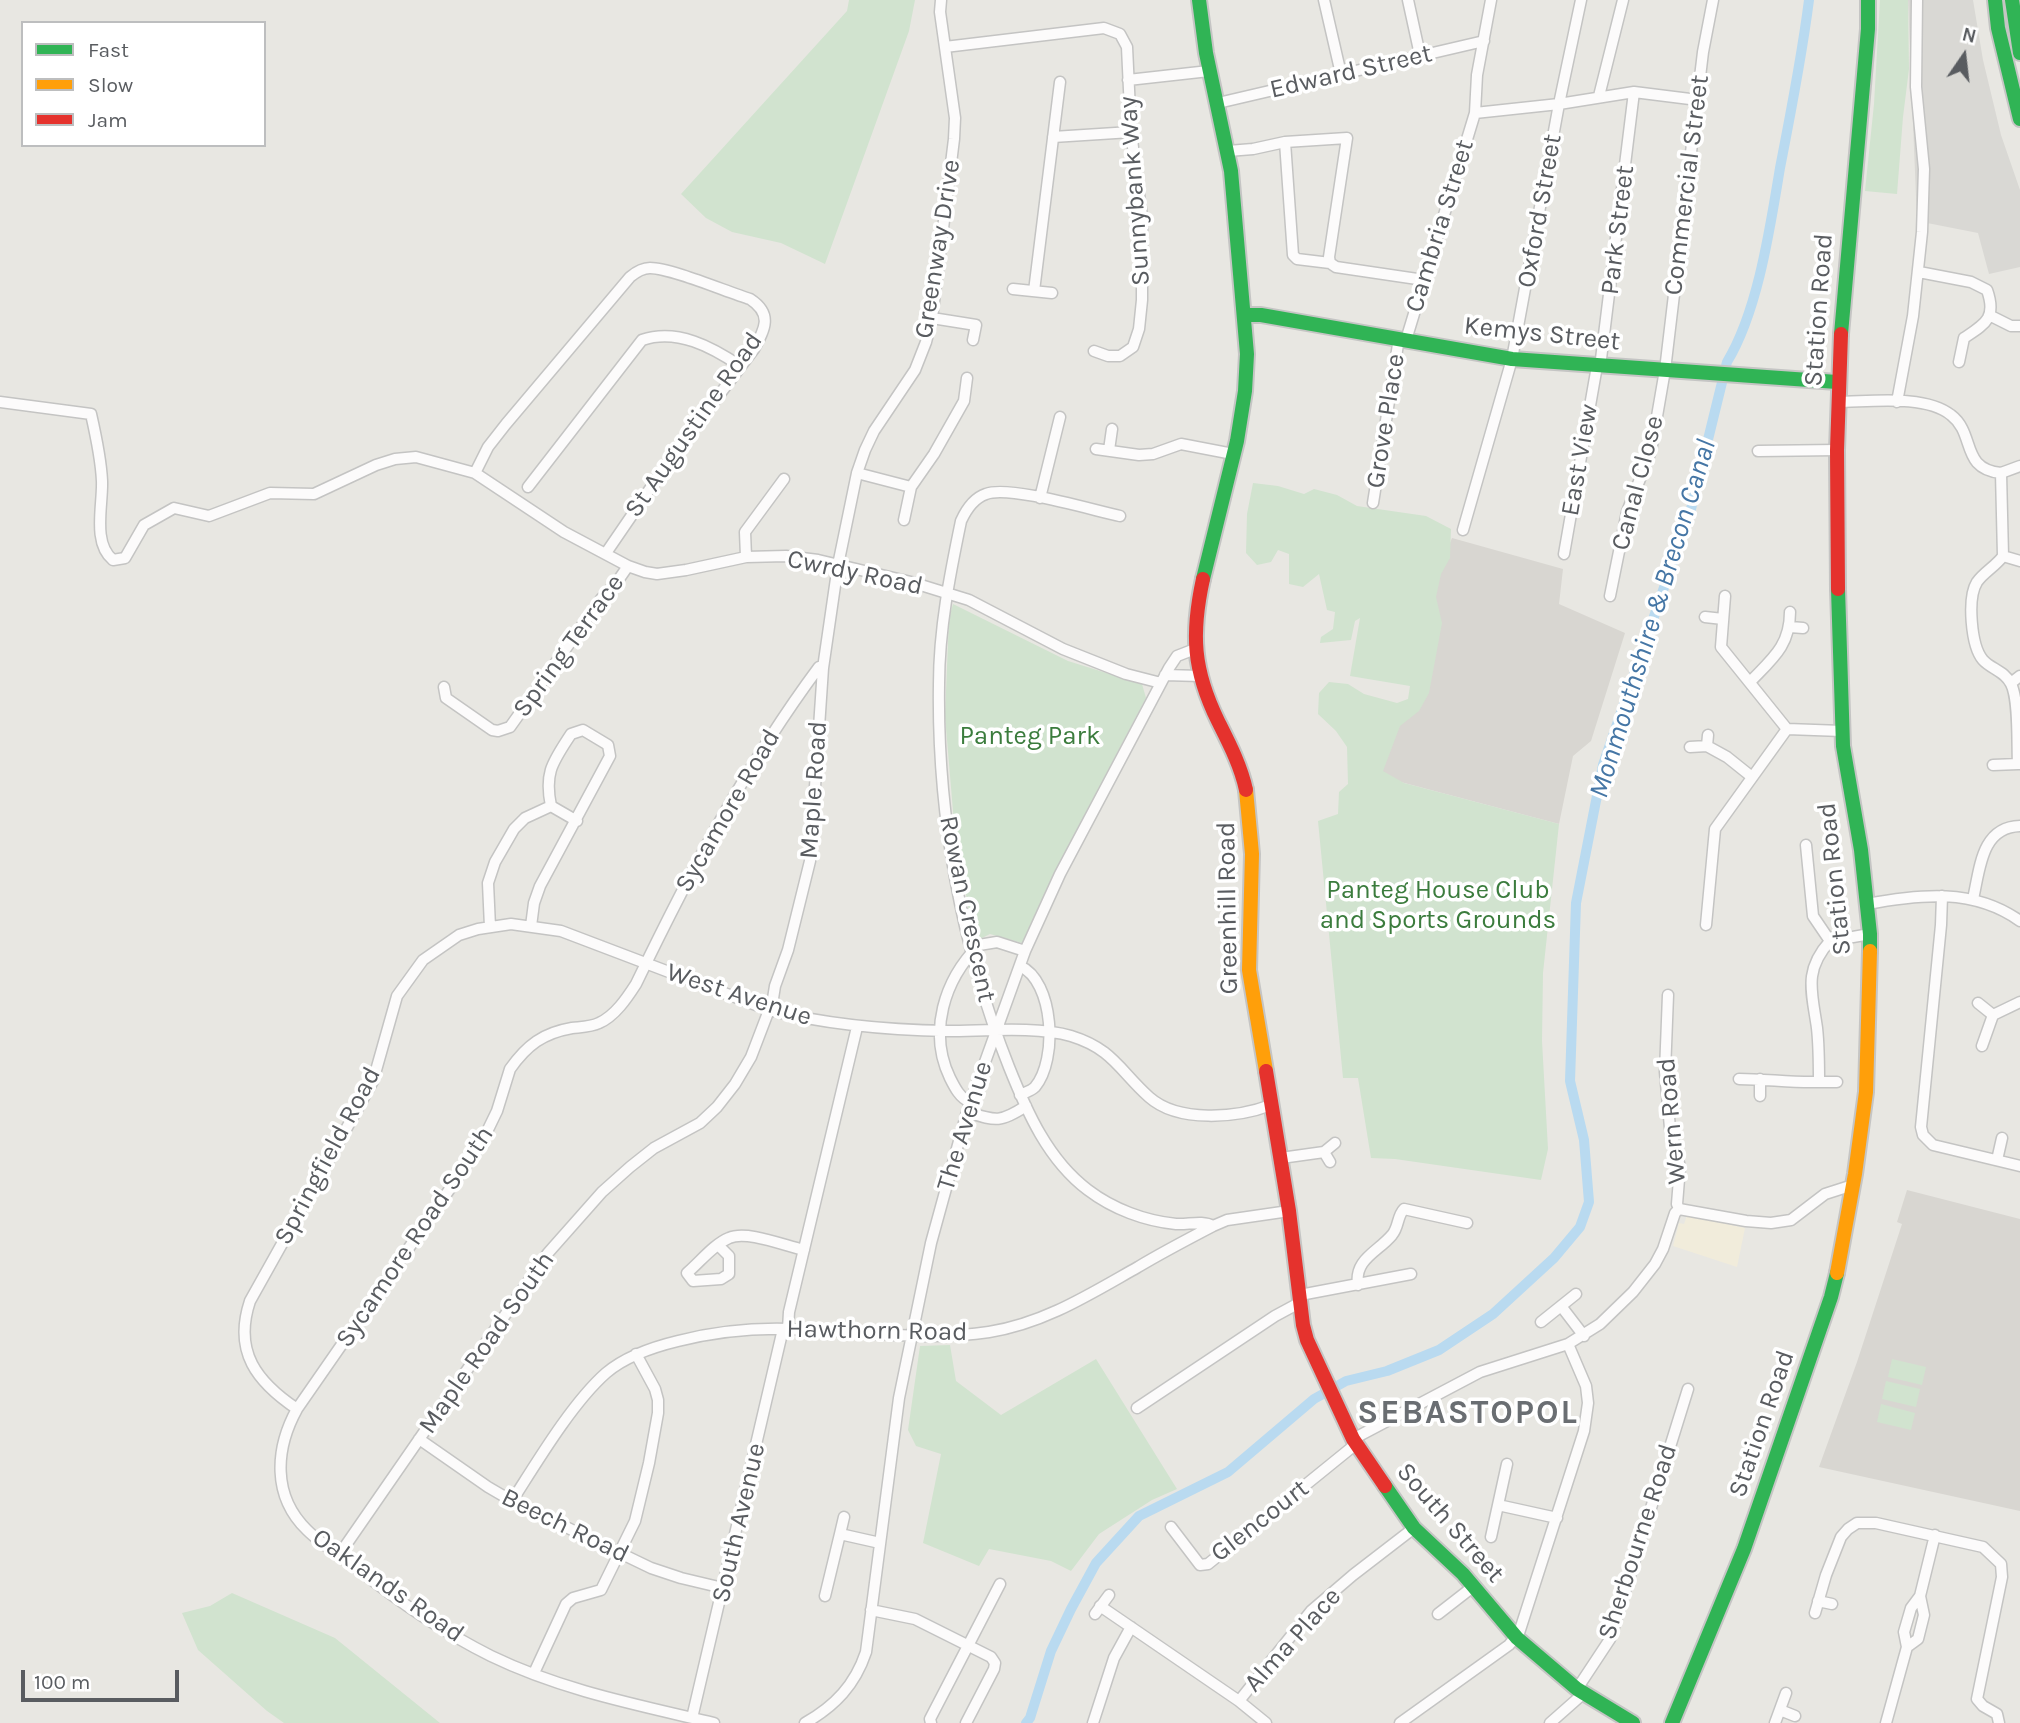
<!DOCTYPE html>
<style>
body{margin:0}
#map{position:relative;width:2020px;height:1723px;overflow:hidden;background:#e8e7e2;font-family:Karla,sans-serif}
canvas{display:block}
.legend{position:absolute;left:21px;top:21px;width:245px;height:126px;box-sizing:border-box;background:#fff;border:2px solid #bdbebf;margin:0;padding:9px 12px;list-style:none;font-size:21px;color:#595c60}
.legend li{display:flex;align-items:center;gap:14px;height:35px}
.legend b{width:35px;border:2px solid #bdbebf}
.north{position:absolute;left:1929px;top:21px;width:70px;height:70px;-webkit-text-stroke:5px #fff;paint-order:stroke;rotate:14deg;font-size:19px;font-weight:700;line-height:28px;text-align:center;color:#595c60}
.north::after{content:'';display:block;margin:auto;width:24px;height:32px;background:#595c60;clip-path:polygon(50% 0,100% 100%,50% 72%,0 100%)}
.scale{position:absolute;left:21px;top:1670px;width:158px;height:32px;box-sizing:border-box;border:4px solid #595c60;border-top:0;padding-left:9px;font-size:21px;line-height:24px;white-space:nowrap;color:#595c60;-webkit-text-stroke:5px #fff;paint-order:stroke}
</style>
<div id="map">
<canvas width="2020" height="1723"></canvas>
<ul class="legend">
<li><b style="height:9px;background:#30b455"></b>Fast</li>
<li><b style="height:9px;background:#ff9f0a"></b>Slow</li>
<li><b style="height:9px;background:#e5322d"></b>Jam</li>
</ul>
<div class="north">N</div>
<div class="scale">100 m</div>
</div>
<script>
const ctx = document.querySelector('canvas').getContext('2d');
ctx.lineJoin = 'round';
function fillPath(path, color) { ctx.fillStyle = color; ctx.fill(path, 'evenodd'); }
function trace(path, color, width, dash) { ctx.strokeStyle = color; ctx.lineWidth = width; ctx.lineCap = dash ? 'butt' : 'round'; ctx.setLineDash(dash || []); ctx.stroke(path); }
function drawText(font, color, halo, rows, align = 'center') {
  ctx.font = font + ' Karla,sans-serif'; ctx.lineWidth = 7; ctx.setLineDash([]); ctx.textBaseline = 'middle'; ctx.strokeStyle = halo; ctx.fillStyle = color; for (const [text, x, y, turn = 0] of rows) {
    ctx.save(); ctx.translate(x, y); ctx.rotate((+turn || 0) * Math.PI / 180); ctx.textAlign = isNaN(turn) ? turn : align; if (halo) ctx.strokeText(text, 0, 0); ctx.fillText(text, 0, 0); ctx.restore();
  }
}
fillPath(new Path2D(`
 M1687,1215L1745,1228L1737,1267L1673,1246L1679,1223L1684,1224Z`), '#f1ecdb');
fillPath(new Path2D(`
 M1908,0H1973L1983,60L2001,135L2020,190V267L1989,274L1978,233L1917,221Z`), '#d9d8d4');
fillPath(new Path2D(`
 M1452,538L1563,569L1559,604L1625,633L1591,741L1573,756L1559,824L1378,776L1395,709L1415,704L1439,569Z
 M1907,1190L2020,1219V1511L1819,1467L1857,1362L1902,1224L1897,1222Z`), '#d8d6d1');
fillPath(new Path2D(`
 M849,0H915L909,31L825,264L781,243L732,232L706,218L681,194L847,11Z
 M1880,0H1908L1909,69L1903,117L1897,194L1865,191L1874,104Z
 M1253,483L1278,486L1304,494L1314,489L1337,495L1357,506L1426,516L1451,529L1450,558L1441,574L1436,597L1442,623L1429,693L1419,711L1400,726L1383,771L1404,783L1559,824L1543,973L1542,1041L1548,1149L1541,1180L1395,1159L1371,1158L1358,1078H1343L1318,821L1338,814L1339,792L1348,784L1347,747L1336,731L1318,714L1319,693L1329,682L1348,684L1364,694L1397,703L1408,699L1410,686L1350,676L1360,618L1355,621L1351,640L1320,643L1321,637L1333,629L1335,612L1327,610L1319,574L1303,587L1289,584V554L1278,550L1271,562L1257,565L1246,553L1247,514Z
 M953,604L1068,661L1142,684L1146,698L1053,875L1022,943L990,934L974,942L954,823L945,716L949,618Z
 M950,1345L956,1381L1001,1415L1096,1359L1177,1489L1152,1500L1099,1534L1071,1571L1051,1561L989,1549L979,1566L923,1543L941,1454L916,1446L908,1430L920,1346Z
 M1892,1359L1926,1367L1922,1385L1888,1377Z
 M1886,1381L1920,1389L1916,1407L1882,1399Z
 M1881,1404L1915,1413L1911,1430L1877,1422Z
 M232,1593L335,1638L440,1723H284L267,1711L198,1650L182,1613L210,1606Z`), '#d1e3cf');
trace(new Path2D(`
 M1026,1723L1030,1718L1051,1651L1071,1609L1096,1563L1139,1516L1228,1472L1314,1399L1346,1381L1387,1371L1439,1350L1493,1314L1554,1258L1580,1227L1589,1202L1584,1140L1570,1081L1576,903L1603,765L1691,509L1727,362C1758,311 1770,228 1780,168C1791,112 1802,56 1809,0`), '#b9daf0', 10);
const street = new Path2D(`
 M1324,0L1341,74
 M1408,0L1420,55
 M945,47L1104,28L1120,34L1127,47L1131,132L1142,217V300L1139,329L1133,347L1120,356H1108L1094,351
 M1128,80L1209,71
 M1599,96L1623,0
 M1218,103L1484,41
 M1475,113L1559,104L1634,92L1698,100
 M1053,137L1131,132
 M1285,142L1347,138L1329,257L1330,263L1336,267L1424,280
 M1228,151L1253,149L1285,142L1293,255L1297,259L1330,263
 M1919,272L1971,282L1987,290C1997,318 1985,324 1964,338L1959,362
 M1013,289L1052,293
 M1034,291L1060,82
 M1991,316L2011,326H2020
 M932,318L976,325L973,340
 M1406,340L1475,113L1477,75L1491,0
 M1600,367L1634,92
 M0,402L91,414C96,436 101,459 102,481C103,505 92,543 113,560L125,558L144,525L174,508L209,516L270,493L314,494L376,465L395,459L416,457L475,473L564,532L628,566L645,572L657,574L686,570L746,557L786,556L818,560L911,582L969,600L1063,649L1126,674L1161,683
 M1837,402C1869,402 1925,394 1951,415C1976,434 1960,469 2001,473L2003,556C1996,566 1984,572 1977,582C1967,598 1971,646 1983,660C1991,669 2005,671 2011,684C2019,699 2017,744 2018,764H2020
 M1897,402L1913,316L1922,232L1924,169L1916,87L1917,0
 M1096,449L1139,455L1153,454L1181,444L1233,454
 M1109,450L1112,429
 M1758,451L1837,450
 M475,473L488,447L506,424L630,277C636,272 642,268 650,268C671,268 727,292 750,299C773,314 765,329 754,349L669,461L606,553
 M857,473L911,487
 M2001,473L2020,466
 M528,487L642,340C677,328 712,347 740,366
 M1040,498L1060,417
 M1373,503L1399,338
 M1120,516C1092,510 1009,485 986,494C974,498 966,510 961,521C950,574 939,629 939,684C937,814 961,946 1009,1067C1027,1112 1048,1160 1088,1190C1113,1209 1145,1221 1176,1224C1188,1225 1202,1220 1213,1226
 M904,520L911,487L934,454L964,401L967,378
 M1463,530L1512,359L1559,104L1581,0
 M1564,554L1597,366
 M2003,556L2020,561
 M746,557L745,532L784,479
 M1610,596L1627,512L1651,451L1665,370L1703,52L1713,0
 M1725,596L1721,647L1787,729
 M1705,617L1723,619
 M1790,627L1803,628
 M1165,675L1200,676
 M1750,682C1772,659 1790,646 1790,612
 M2011,683L2020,676
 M444,687L446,698L492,730L498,731L510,727L601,599L617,582L628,566
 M1707,746L1708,735
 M1690,747L1707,746L1727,757L1752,777
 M1993,765L2018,764
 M551,806L577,821
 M1806,845L1813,916L1830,941
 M1942,896L1941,925L1921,1127L1923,1135L1933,1145L2020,1166
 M1973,899C1980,869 1981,827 2020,826
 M1867,904C1920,894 1974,888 2020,921
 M1706,925L1715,829L1787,729L1842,731
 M490,927L488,883L495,862L514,829L525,818L551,806C544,772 553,762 571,734L583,730L608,745L610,756L540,886L534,903L531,926
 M1020,966C1054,981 1058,1060 1035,1087C1031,1091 1026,1092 1020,1095
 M1978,1003L1993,1015
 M771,1011L775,986L788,950L810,861L823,668L838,565L857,473L865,450L874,431L915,370L926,342L932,318L954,139L955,118L940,12L941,0
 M1982,1046L1993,1015L2020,1002
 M1739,1079C1766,1079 1792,1083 1819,1082C1819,1064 1819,1046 1817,1028C1812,992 1803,971 1830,941L1870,934
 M1760,1079V1096
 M1819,1082H1837
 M970,1102C960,1098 955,1088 950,1078C928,1032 944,980 979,945L997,942L1025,951
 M967,1112C996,1121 1000,1123 1026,1106
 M1281,1158L1324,1152
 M1997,1160L2002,1138
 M1330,1162L1324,1152L1335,1143
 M1679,1209L1746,1221L1771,1223L1791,1220L1825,1194L1853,1185
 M718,1245L729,1256V1274L721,1279L693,1281L687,1273C700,1262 714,1244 729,1238C747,1230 785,1246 804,1250
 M1358,1285C1354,1259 1378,1252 1392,1235C1399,1227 1397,1216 1404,1209L1467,1223
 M1300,1295L1411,1274
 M1561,1306L1584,1336
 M1541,1322L1576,1294
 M788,1329L789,1312L857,1027
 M1137,1408L1275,1316L1301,1302
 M297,1409C257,1382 233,1352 250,1301L373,1081L397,996L423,960L459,935L478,929L511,924L561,931L769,1010C828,1025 887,1030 948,1031C984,1031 1037,1026 1071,1036C1113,1049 1119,1070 1149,1097C1178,1123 1237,1118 1271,1105
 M419,1439L488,1487L512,1501L651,1568L681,1578L723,1588
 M1353,1439L1480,1372L1568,1344L1600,1324L1633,1292L1655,1264L1663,1249L1675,1213L1679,1209L1677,1204L1680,1167L1670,1128L1665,1072L1668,995
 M512,1501C537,1462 572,1403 606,1373C626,1356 653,1347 678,1341C714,1332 751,1328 788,1329C855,1330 922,1342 989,1332C1045,1323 1090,1294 1138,1267C1163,1252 1188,1239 1213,1226L1227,1220L1289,1211
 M1498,1505L1557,1518
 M1171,1527L1200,1565L1208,1564L1356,1444
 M840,1534L844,1517
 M1491,1537L1507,1464
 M339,1555L548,1253L602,1192L630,1167L654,1148L700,1123L717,1107L735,1084L751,1057L769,1010
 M825,1596L840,1534L880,1543
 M1818,1601L1832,1604
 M1100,1606L1239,1701L1266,1723
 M871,1610L915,1619L991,1657L995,1663L994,1669L966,1723
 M1815,1613L1826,1575L1841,1537L1848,1529L1857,1523H1876L1983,1547L2001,1564L2002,1577L1977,1699L1983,1706L1997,1714L1999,1723
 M1095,1614L1109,1595
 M1438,1614L1474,1586
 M1907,1647L1918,1639L1924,1615L1920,1596
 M534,1673L566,1604L573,1598L601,1590L635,1521L649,1463L658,1413V1400L655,1389L636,1354
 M1577,1689L1610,1639L1614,1627L1688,1389
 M1239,1701L1311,1611L1353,1575L1414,1528
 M1780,1710L1795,1716
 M692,1718L783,1329
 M714,1723C638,1705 561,1690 491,1656C443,1632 399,1602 358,1569C341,1556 322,1545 307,1530C272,1496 275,1449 297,1409L481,1144L497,1111L510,1069C527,1045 543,1033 572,1028C580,1027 591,1027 599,1023C615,1016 627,998 636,984C689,874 746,765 819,667L823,668
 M805,1723C835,1706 855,1685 866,1652L899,1398L931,1243L967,1112L1025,951L1060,874L1169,668L1177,656L1195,649
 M931,1723L930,1719L1000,1584
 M1093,1723L1114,1658L1131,1627
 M1400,1723L1509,1645L1519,1633L1584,1431L1588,1403L1586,1386L1568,1344
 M1550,1723L1584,1693
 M1775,1723L1786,1693
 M1886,1723L1907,1647L1904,1632L1911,1608L1920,1596L1935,1535`);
const fast = new Path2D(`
 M1199,0L1206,53L1231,171L1247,354L1245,391L1237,441L1203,579
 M1995,0L1998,28L2020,119
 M2012,0L2020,53
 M1244,315H1261L1512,359L1837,382
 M1841,334L1868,29V0
 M1838,589L1843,746L1861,850L1870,934V951
 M1385,1486L1414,1528L1463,1574L1517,1638L1577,1689L1633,1723
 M1672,1723L1744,1549L1831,1297L1837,1273`);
const slow = new Path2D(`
 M1246,790L1252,854L1249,970L1266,1071
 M1837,1273L1855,1174L1866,1092L1870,951`);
const jam = new Path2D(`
 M1203,579C1191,634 1193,670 1218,721C1229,743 1241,766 1246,790
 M1838,589L1837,450L1841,334
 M1266,1071L1289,1211L1303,1325L1307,1340L1353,1439L1385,1486`);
trace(street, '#c4c4c3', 13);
trace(fast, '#c5c5c4', 18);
trace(slow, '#c5c5c4', 18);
trace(jam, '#c5c5c4', 18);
trace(street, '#fcfbfb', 10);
trace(fast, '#30b455', 14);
trace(slow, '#ff9f0a', 14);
trace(jam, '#e5322d', 14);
drawText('26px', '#595c60', '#fff', [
 ["Edward Street",1351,72,-13],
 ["Commercial Street",1687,185,-83],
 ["Sunnybank Way",1135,191,-94],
 ["Oxford Street",1540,211,-80],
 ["Cambria Street",1440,226,-73],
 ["Park Street",1618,230,-83],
 ["Greenway Drive",938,249,-81],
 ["Station Road",1819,310,-86],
 ["Kemys Street",1542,334,6],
 ["Grove Place",1386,421,-81],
 ["St Augustine Road",694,425,-55],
 ["East View",1580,460,-80],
 ["Canal Close",1638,483,-75],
 ["Cwrdy Road",855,573,12],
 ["Spring Terrace",569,646,-54],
 ["Maple Road",814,790,-86],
 ["Sycamore Road",728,811,-60],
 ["Station Road",1835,879,-96],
 ["Greenhill Road",1228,908,-91],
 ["Rowan Crescent",967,909,78],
 ["West Avenue",739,995,18],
 ["Wern Road",1672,1121,-95],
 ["The Avenue",965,1126,-73],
 ["Springfield Road",328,1156,-62],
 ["Sycamore Road South",415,1237,-56],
 ["Hawthorn Road",877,1331,1],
 ["Maple Road South",487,1343,-55],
 ["Station Road",1762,1424,-71],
 ["Glencourt",1260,1521,-38],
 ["South Avenue",739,1523,-77],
 ["South Street",1450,1523,49],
 ["Beech Road",565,1526,26],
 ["Sherbourne Road",1638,1542,-72],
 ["Oaklands Road",388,1586,35],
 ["Alma Place",1293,1640,-48]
]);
drawText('26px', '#3b7c3d', '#fff', [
 ["Panteg Park",1030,737],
 ["Panteg House Club",1438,891],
 ["and Sports Grounds",1438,921]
]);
drawText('italic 28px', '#4576a5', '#fff', [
 ["Monmouthshire & Brecon Canal",1653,619,-73]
]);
ctx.letterSpacing = '2px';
drawText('bold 33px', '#6a6e72', '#fff', [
 ["SEBASTOPOL",1468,1414]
]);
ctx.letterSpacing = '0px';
</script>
